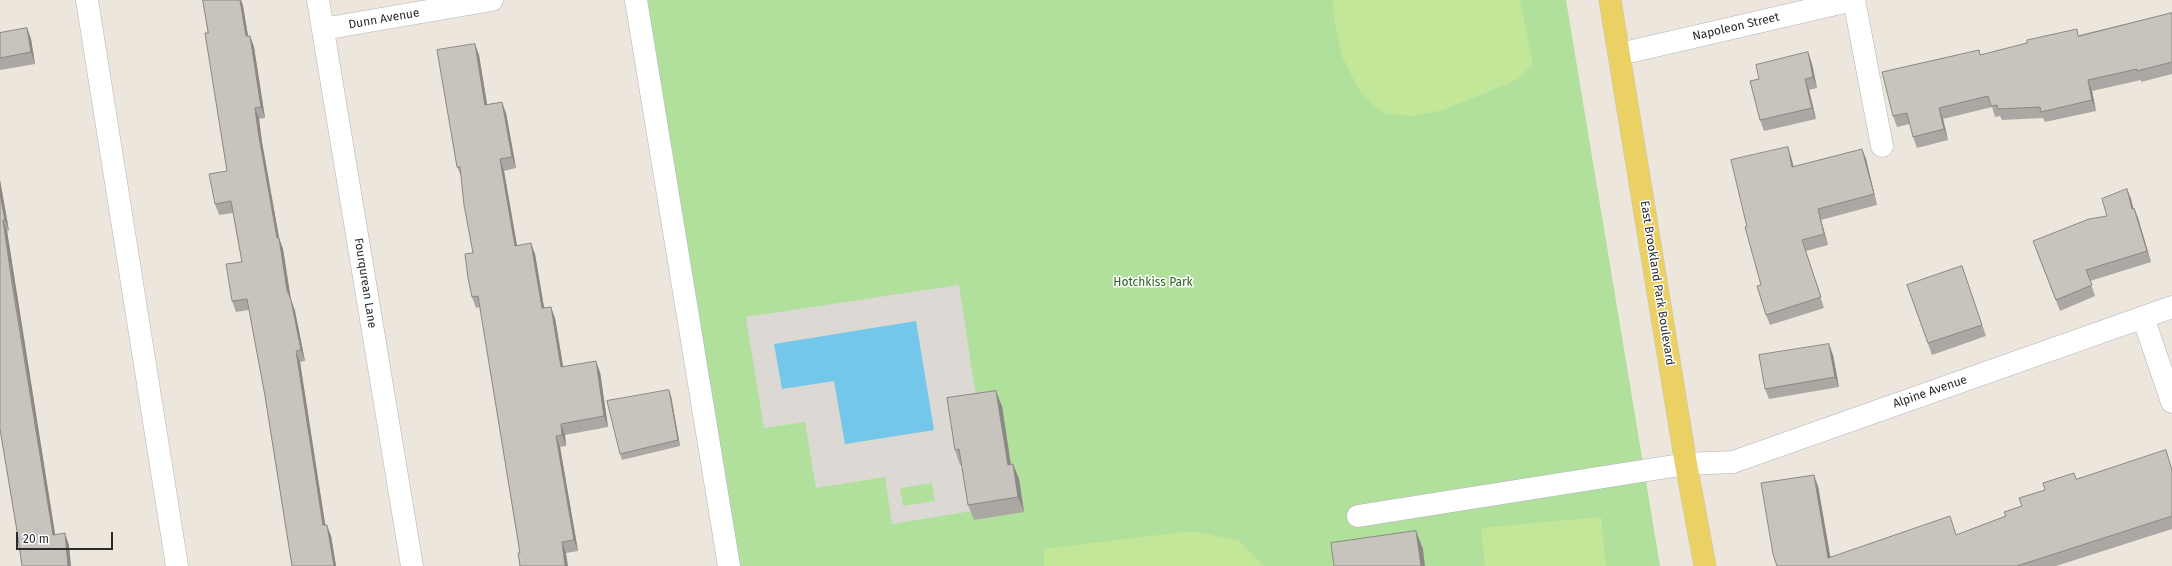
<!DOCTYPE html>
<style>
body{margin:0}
#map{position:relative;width:2172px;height:566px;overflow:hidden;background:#ece6dd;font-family:"Fira Sans",sans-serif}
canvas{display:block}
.scale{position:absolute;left:16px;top:532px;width:97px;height:18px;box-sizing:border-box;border:2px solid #2a2a2a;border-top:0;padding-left:5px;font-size:12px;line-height:14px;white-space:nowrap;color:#2a2a2a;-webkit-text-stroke:3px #fff;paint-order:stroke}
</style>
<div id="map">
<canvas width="2172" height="566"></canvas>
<div class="scale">20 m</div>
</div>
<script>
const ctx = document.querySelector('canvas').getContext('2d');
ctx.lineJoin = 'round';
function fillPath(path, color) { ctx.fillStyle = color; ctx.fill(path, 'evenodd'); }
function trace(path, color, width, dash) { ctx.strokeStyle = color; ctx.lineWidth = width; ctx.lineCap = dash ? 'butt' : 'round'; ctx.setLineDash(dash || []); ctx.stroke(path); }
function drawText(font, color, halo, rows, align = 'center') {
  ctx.font = font + ' "Fira Sans",sans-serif'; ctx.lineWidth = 3; ctx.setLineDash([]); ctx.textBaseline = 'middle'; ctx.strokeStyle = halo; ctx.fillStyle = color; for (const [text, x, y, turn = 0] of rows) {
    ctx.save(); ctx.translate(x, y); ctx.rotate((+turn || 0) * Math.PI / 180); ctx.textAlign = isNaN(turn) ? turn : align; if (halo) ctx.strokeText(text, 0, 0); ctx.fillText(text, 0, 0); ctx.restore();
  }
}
fillPath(new Path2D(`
 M647,0H1566L1660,566H735L646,10Z`), '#b1e09c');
fillPath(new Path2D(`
 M1333,0H1520L1533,64L1518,79L1444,110L1413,116L1386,114L1373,105L1358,88L1342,56L1334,19Z
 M1601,517L1606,566H1485L1481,528Z
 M1193,531L1239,541L1264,566H1044V549Z`), '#c3e798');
fillPath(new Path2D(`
 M959,285L978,410L968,464L972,511L892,524L885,477L816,488L805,422L764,428L746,317ZM834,380L934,430L845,444ZM932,483L935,501L903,506L900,488Z`), '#dcd9d4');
fillPath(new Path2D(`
 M916,321L934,430L845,444L834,381L782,389L774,344Z`), '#74c7ea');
const minor = new Path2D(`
 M87,0L177,566
 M318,0L412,566
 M636,0L729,566
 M1854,0L1882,146
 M323,29L492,0
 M1620,54L1853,0
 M2143,317L2172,402
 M1358,516L1686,464L1733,462L2172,307`);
const major = new Path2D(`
 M1610,0L1686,464L1705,566`);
trace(minor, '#b0b3be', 23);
trace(major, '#c8c8c8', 23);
trace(minor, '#fff', 22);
trace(major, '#ebd063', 22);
fillPath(new Path2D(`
 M203,0H241L243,6L248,36H250L254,47L265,118L259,119L262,142L279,238L283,249L291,299L295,311L305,361L300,362L325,525L331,536L336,566H292L265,396L249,310L236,312L232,301L242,262L233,213L219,215L215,204L227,171Z
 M2172,13V74L2141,82V80L2092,91L2096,111L2045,122L2043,118L2002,120L2000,116L1995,117L1992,107L1943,119L1948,140L1917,148L1913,137L1910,124L1897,127L1893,116L1981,55L2079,35Z
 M27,28L31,39L35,64L0,70V33Z
 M1808,52L1812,64L1817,88L1809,90L1816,119L1764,131L1760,120L1759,79Z
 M479,55L487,105L506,113L516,168L504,171L517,246L535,254L544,308L555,318L563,366L600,372L608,427L565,435L566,446L560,447L578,551L566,553H520L480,307L476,308L472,297L473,253L462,178L457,167Z
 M1862,149L1866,159L1877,205L1821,220L1828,245L1806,251L1824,308L1770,325L1766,315L1761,285L1747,227L1791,157L1794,167Z
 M0,180L9,231H7L17,295L55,535L69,545L17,531L0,429Z
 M2127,189L2131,199L2133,208H2134L2138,218L2151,262L2090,281L2095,296L2060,311L2037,252L2107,216Z
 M1962,266L1986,336L1932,355L1907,285Z
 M1833,355L1839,387L1769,399L1765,389Z
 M671,396L680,446L622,460L620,454Z
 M1002,406L1011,464H1013L1019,479L1024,512L974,520L968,505L962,465H960L955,450Z
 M2172,469V529L2056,566H1777L1818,486L1830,557L1957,535L2006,516L2022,506L2045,490L2076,479Z`), '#aba8a3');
fillPath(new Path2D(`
 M240,0H241L243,6L250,48L246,36Z
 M27,28L31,39L35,64L31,52Z
 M250,36L254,47L265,118L261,107Z
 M475,44L479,55L489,116L485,105Z
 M1808,52L1812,64L1817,88L1813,77Z
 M1805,79L1809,90L1816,119L1812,108Z
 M2088,80L2092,91L2096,111L2092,100Z
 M502,102L506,113L516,168L512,157Z
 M255,108L259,119L262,142L280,243L279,238L283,249L291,301L287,290L277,238L258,131Z
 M1939,108L1943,119L1948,140L1944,129Z
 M1788,147L1791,157L1796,178L1792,167Z
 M1862,149L1866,159L1877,205L1874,194Z
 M500,159L504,171L519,257L515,246Z
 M0,180L9,231L5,220L0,193Z
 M2127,189L2131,199L2136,219L2132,209Z
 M2134,208L2138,218L2151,262L2147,251Z
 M1818,209L1821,220L1828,245L1824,234Z
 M3,220L7,231L57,546L53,535Z
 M531,243L535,254L546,319L542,308Z
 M291,300L295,311L305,361L301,350Z
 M551,307L555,318L565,378L561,367Z
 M1829,344L1833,355L1839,387L1835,377Z
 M296,351L300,362L327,536L323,525Z
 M596,361L600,372L608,427L604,416Z
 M669,390L671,396L680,446L678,440Z
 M996,391L1002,406L1013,480L1008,465Z
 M561,424L565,435L566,446L562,435Z
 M556,436L560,447L578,551L574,540Z
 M1013,464L1019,479L1024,512L1018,497Z
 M1814,475L1818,486L1832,566L1828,558Z
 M327,525L331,536L336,566H334Z
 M1416,531L1423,549L1425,566H1421Z
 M65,533L69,545L71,566H68Z
 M562,542L566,553L568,566H565Z`), '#8b8884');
const building = new Path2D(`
 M203,0H240L246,36H250L261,107L255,108L258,131L277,238H279L287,290L291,300L301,350L296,351L323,525H327L334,566H292L265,396L247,299L232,301L226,264L242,262L231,201L215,204L209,174L227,171L205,33H208Z
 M2172,13V62L2137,71V69L2088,80L2092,100L2041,112L2040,107L1998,109L1997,105L1991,106L1988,96L1939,108L1944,129L1913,137L1907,113L1893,116L1882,72L1979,50L1980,55L2027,43V40L2077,29L2078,36Z
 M27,28L31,52L0,58V33Z
 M475,44L485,105L502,102L512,157L500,159L515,246L531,243L542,308L551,307L561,367L596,361L604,416L561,424L562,435L556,436L574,540L562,542L565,566H520L518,553H520L478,296L472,297L468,278L465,254L473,253L464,205L460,167H457L437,50Z
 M1808,52L1813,77L1805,79L1812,108L1760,120L1750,81L1759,79L1756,65Z
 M1788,147L1792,167L1862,149L1874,194L1818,209L1824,234L1802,240L1821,297L1766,315L1757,286L1761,285L1745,227H1747L1731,160Z
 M2127,189L2132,209L2134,208L2147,251L2086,270L2092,285L2056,300L2033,241L2089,219L2107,216L2102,199Z
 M0,193L5,220H3L12,283L53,535L65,533L68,566H22L17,531L0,429Z
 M1962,266L1982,325L1928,343L1907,285Z
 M1829,344L1835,377L1765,389L1759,355Z
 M669,390L678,440L620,454L607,401Z
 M996,391L1008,465L1013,464L1018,497L968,505L959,449L955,450L947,398Z
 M2166,450L2172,470V516L2017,566H1777L1773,554L1761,483L1814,475L1828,558L1950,516L1956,535L2006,516L2004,512L2022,506L2019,498L2045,490L2043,483L2074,473L2076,479Z
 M1416,531L1421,566H1334L1331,543Z`);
fillPath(building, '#c7c3bd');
trace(building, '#8b8884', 1);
drawText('12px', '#2a2a2a', '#fff', [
 ["Dunn Avenue",384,19,-10],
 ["Napoleon Street",1736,27,-13],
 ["Fourqurean Lane",365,283,81],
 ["East Brookland Park Boulevard",1657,283,81],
 ["Alpine Avenue",1930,392,-19]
]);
drawText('12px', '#29651d', '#fff', [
 ["Hotchkiss Park",1153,283]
]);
</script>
